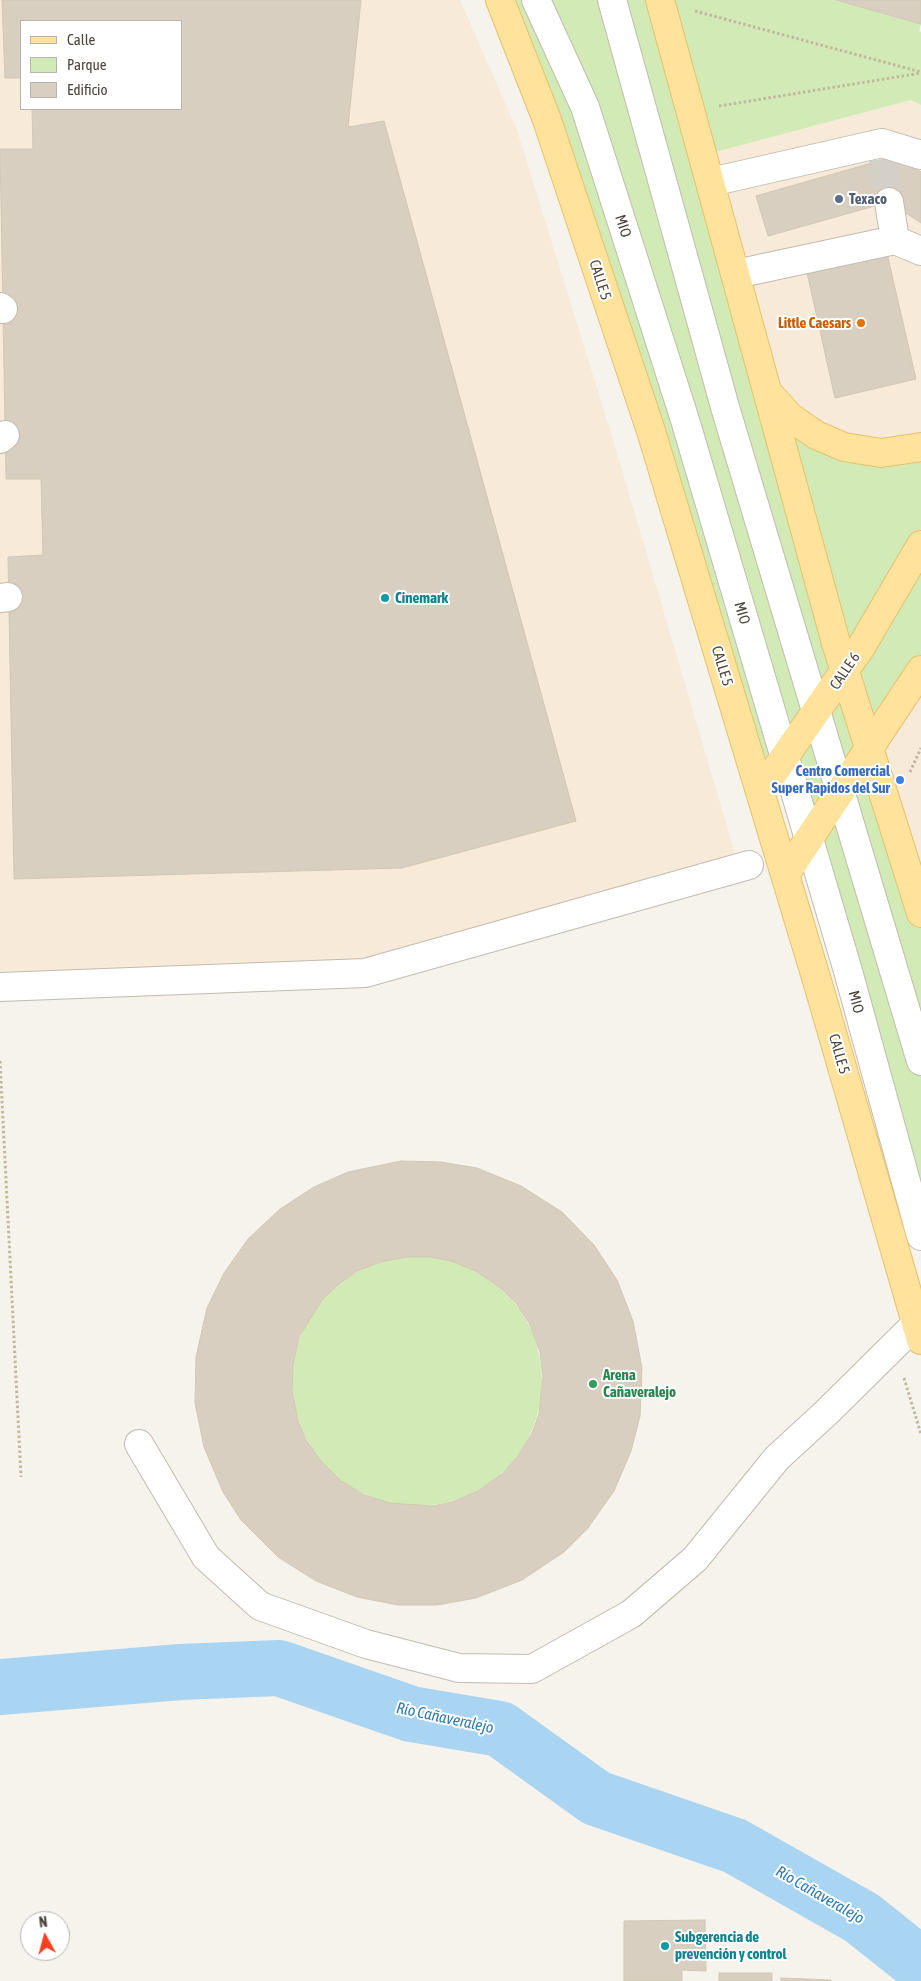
<!DOCTYPE html>
<html>
<head>
<meta charset="utf-8">
<style>
	body { margin:0 }
	#map { position:relative; width:921px; height:1981px; overflow:hidden; background:#f6f3ec; font-family:"Asap Condensed",sans-serif }
	canvas { display:block }
	.legend { position:absolute; left:20px; top:20px; width:162px; height:90px; box-sizing:border-box; background:#fff; border:1px solid #b7b4b0; margin:0; padding:6px 9px; list-style:none; font-size:15px; color:#4b4439 }
	.legend li { display:flex; align-items:center; gap:10px; height:25px }
	.legend b { width:25px; border:1px solid #b7b4b0 }
	.north { position:absolute; left:20px; top:1911px; width:50px; height:50px; box-sizing:border-box; background:#fff; border:1px solid #b7b4b0; border-radius:50%; rotate:353deg; font-size:14px; font-weight:700; line-height:20px; text-align:center; color:#4b4439 }
	.north::after { content:''; display:block; margin:auto; width:18px; height:22px; background:#fc3f1d; clip-path:polygon(50% 0,100% 100%,50% 72%,0 100%) }
</style>
</head>
<body>
<div id="map">
<canvas width="921" height="1981"></canvas>
<ul class="legend">
<li><b style="height:6px;background:#ffe39c"></b>Calle</li>
<li><b style="height:14px;background:#d2eab5"></b>Parque</li>
<li><b style="height:14px;background:#d8cfc1"></b>Edificio</li>
</ul>
<div class="north">N</div>
</div>
<script>
const ctx = document.querySelector('canvas').getContext('2d');
ctx.lineJoin = 'round';
function fill(path, color) { ctx.fillStyle = color; ctx.fill(path, 'evenodd'); }
const shape = rows => new Path2D(rows.map(r => 'M' + r).join(''));
function trace(path, color, width, dash) { ctx.strokeStyle = color; ctx.lineWidth = width; ctx.lineCap = dash ? 'butt' : 'round'; ctx.setLineDash(dash || []); ctx.stroke(path); }
function write(font, color, halo, rows, align = 'center') {
  ctx.font = font + ' "Asap Condensed",sans-serif'; ctx.lineWidth = 4; ctx.setLineDash([]); ctx.textBaseline = 'middle'; ctx.strokeStyle = halo; ctx.fillStyle = color; for (const [text, x, y, turn = 0] of rows) {
    ctx.save(); ctx.translate(x, y); ctx.rotate((+turn || 0) * Math.PI / 180); ctx.textAlign = isNaN(turn) ? turn : align; if (halo) ctx.strokeText(text, 0, 0); ctx.fillText(text, 0, 0); ctx.restore();
  }
}
fill(shape([
	[0,0,460,0,517,130,614,443,739,867,365,973,0,987],
	[21,21,181,21,181,109,21,109],
	[912,100,921,105,921,447,881,453,790,417,703,155],
	[921,670,921,913,869,750]
]), '#f7ead8');
fill(shape([
	[500,0,836,0,921,24,919,31,921,32,921,105,911,100,704,155,769,393,816,435,921,447,921,670,869,750,921,913,921,1236,785,759,760,792],
	'292 1381a125 125 0 1 1 250 0a125 125 0 1 1-250 0Z'
]), '#d2eab5');
trace(shape([
	[0,1687,180,1672,279,1668,411,1714,500,1729,596,1798,735,1846,862,1918,921,1965]
]), '#a9d4f2', 56);
const building = shape([
	[2,0,361,0,348,127,384,121,576,821,402,868,14,879,8,557,43,555,41,479,6,479,0,149,33,149,32,109,181,109,181,21,21,21,21,78,5,78,2,0],
	[836,0,921,0,921,24,836,0],
	[896,156,921,172,921,223,889,202,768,236,756,196,896,156],
	[886,249,916,379,835,398,806,268,886,249],
	[401,1161,441,1162,477,1168,521,1186,562,1212,594,1245,617,1280,633,1321,642,1368,640,1416,631,1451,614,1491,588,1528,564,1552,522,1580,476,1598,437,1605,398,1605,357,1597,316,1581,278,1557,241,1520,223,1492,204,1447,195,1403,196,1357,207,1308,224,1273,248,1239,280,1209,314,1187,348,1172,401,1161],
	[406,1257,430,1257,451,1261,476,1271,502,1289,516,1303,529,1323,540,1352,543,1376,539,1414,532,1433,517,1457,503,1473,478,1491,452,1502,432,1506,390,1503,364,1495,340,1480,320,1460,306,1440,298,1421,292,1391,293,1364,299,1337,322,1300,340,1283,357,1271,380,1262,406,1257],
	[705,1920,706,1971,682,1970,682,1981,624,1981,624,1921,705,1920],
	[719,1973,772,1973,772,1981,719,1981,719,1973],
	[781,1978,831,1980,831,1981,781,1981,781,1978]
]);
fill(building, '#d8cfc1');
trace(building, '#d3c7b4', 1);
trace(shape([
	[883,159,889,202]
]), '#d4d0c8', 28, [28, 14]);
const minor = shape([
	[536,0,585,107,685,420,848,971,921,1236],
	[612,0,725,407,921,1061],
	[711,182,882,143,921,155],
	[889,202,895,240],
	[736,274,895,240,921,251],
	[0,307,3,309],
	[0,439,5,435],
	[0,598,8,597],
	[0,987,365,973,749,865],
	[139,1444,206,1557,260,1606,366,1644,459,1668,532,1669,631,1614,695,1559,777,1458,827,1412,916,1324]
]);
const major = shape([
	[500,0,547,120,651,431,818,984,921,1340],
	[660,0,836,643,921,913],
	[771,396,790,417,816,435,844,447,881,453,921,447],
	[760,792,861,647,921,545],
	[785,875,921,670]
]);
trace(minor, '#c2bbae', 30);
trace(major, '#e6c16a', 30);
trace(shape([
	[695,11,921,72],
	[719,106,921,73],
	[910,772,921,748],
	[0,1061,21,1477],
	[904,1378,921,1434]
]), '#c4b79f', 3, [2.5, 2.5]);
trace(minor, '#fff', 28);
trace(major, '#ffe39c', 28);
for (const [x, y, r, color] of [
	[839,199,5,"#5c6f8a"],
	[861,323,5,"#e8710a"],
	[385,598,5,"#0f9aa8"],
	[900,780,5,"#3f7fe0"],
	[593,1384,5,"#2e9e5b"],
	[665,1946,5,"#0f9aa8"]
]) { const dot = new Path2D(); dot.arc(x, y, r, 0, 2 * Math.PI); ctx.fillStyle = color; ctx.fill(dot); trace(dot, '#fff', 2); }
write('bold 15px', '#4e5e75', '#fff', [
	["Texaco",849,199]
], 'left');
write('15px', '#4b4439', '#fff', [
	["MIO",623,226,72],
	["CALLE 5",600,280,72],
	["MIO",742,613,74],
	["CALLE 5",722,666,73],
	["CALLE 6",845,671,-56],
	["MIO",856,1002,75],
	["CALLE 5",839,1054,74]
]);
write('bold 15px', '#c56008', '#fff', [
	["Little Caesars",851,323]
], 'right');
write('bold 15px', '#0d838f', '#fff', [
	["Cinemark",395,598],
	["Subgerencia de",675,1937],
	["prevención y control",675,1954]
], 'left');
write('bold 15px', '#366cbe', '#fff', [
	["Centro Comercial",890,771],
	["Super Rapidos del Sur",890,788]
], 'right');
write('bold 15px', '#27864d', '#fff', [
	["Arena",603,1375],
	["Cañaveralejo",603,1392]
], 'left');
write('italic 16px', '#2e7ab2', '#fff', [
	["Río Cañaveralejo",445,1718,12],
	["Río Cañaveralejo",820,1895,30]
]);
</script>
</body>
</html>
